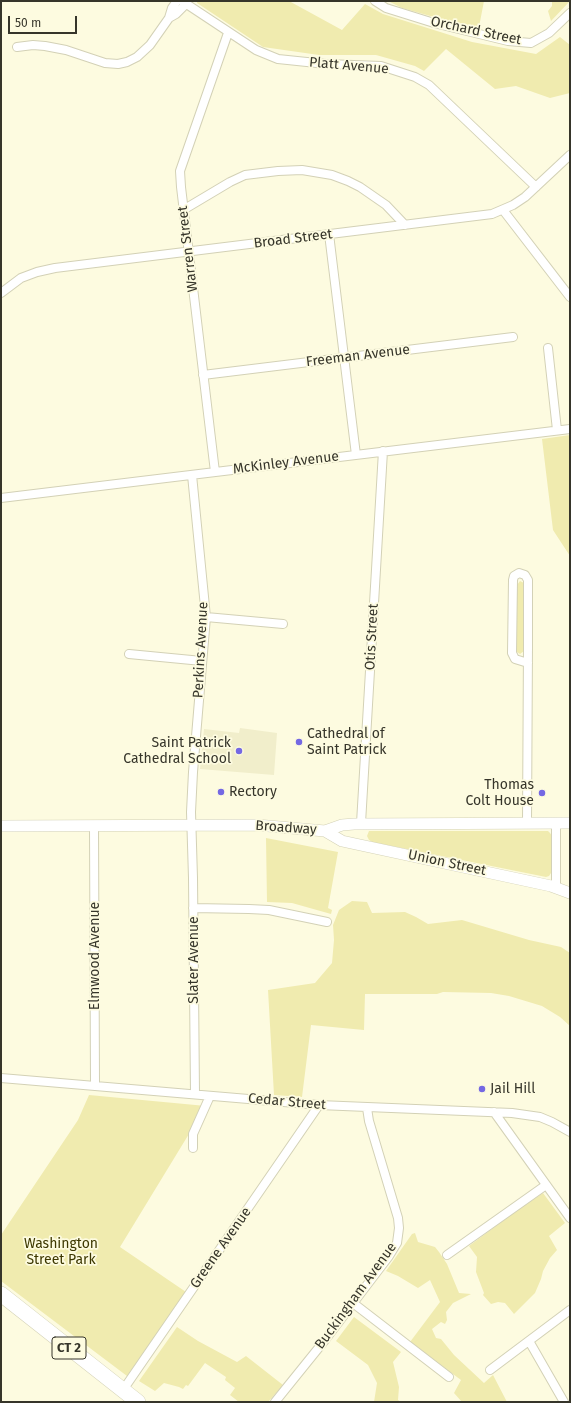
<!DOCTYPE html>
<html>
<head>
<meta charset="utf-8">
<style>
	body { margin:0 }
	#map { position:relative; width:571px; height:1403px; overflow:hidden; background:#fdfbe0; font-family:"Fira Sans",sans-serif }
	canvas { display:block }
	.frame { position:absolute; inset:0; border:2px solid #36352a; pointer-events:none }
	.scale { position:absolute; left:8px; top:16px; width:69px; height:18px; box-sizing:border-box; border:2px solid #36352a; border-top:0; padding-left:5px; font-size:12px; line-height:14px; white-space:nowrap; color:#36352a; -webkit-text-stroke:3px #fdfbe0; paint-order:stroke }
</style>
</head>
<body>
<div id="map">
<canvas width="571" height="1403"></canvas>
<div class="frame"></div>
<div class="scale">50 m</div>
</div>
<script>
const ctx = document.querySelector('canvas').getContext('2d');
ctx.lineJoin = 'round';
function fill(path, color) { ctx.fillStyle = color; ctx.fill(path, 'evenodd'); }
const shape = rows => new Path2D(rows.map(r => 'M' + r).join(''));
function trace(path, color, width, dash) { ctx.strokeStyle = color; ctx.lineWidth = width; ctx.lineCap = dash ? 'butt' : 'round'; ctx.setLineDash(dash || []); ctx.stroke(path); }
function write(font, color, halo, rows, align = 'center') {
  ctx.font = font + ' "Fira Sans",sans-serif'; ctx.lineWidth = 3.5; ctx.setLineDash([]); ctx.textBaseline = 'middle'; ctx.strokeStyle = halo; ctx.fillStyle = color; for (const [text, x, y, turn = 0] of rows) {
    ctx.save(); ctx.translate(x, y); ctx.rotate((+turn || 0) * Math.PI / 180); ctx.textAlign = isNaN(turn) ? turn : align; if (halo) ctx.strokeText(text, 0, 0); ctx.fillText(text, 0, 0); ctx.restore();
  }
}
fill(shape([
	[240,728,277,733,274,775,200,769,204,729,239,733]
]), '#f1eecb');
fill(shape([
	[197,1,289,1,342,30,365,4,383,14,472,42,536,54,560,37,570,45,570,93,550,98,516,86,495,89,446,49,424,71,415,66,376,55,319,55,263,47,197,3],
	[388,1,484,1,479,27,448,21,402,8],
	[552,1,570,1,551,21,548,11,552,6],
	[570,435,570,556,553,530,542,439],
	[520,581,524,583,524,651,520,654,517,652,517,585],
	[369,831,548,831,550,833,552,836,551,873,549,876,546,877,372,842,369,840,367,836],
	[266,838,338,852,328,908,332,910,331,914,292,903,267,902],
	[352,901,367,902,372,913,405,912,416,917,428,924,462,920,529,940,561,947,570,953,570,1026,560,1017,542,1006,509,996,491,993,443,992,437,994,365,994,364,1030,311,1025,302,1097,274,1095,268,990,315,983,332,963,334,940,333,925,339,910],
	[89,1095,206,1106,120,1247,186,1292,127,1376,1,1281,1,1235,78,1120],
	[543,1193,565,1223,549,1236,557,1250,550,1258,543,1271,541,1279,535,1293,514,1314,505,1303,498,1302,491,1304,483,1295,484,1293,476,1272,477,1257,469,1246,512,1214],
	[415,1233,418,1242,435,1247,439,1252,447,1264,459,1293,471,1294,453,1303,446,1312,447,1320,445,1324,441,1322,432,1329,436,1338,441,1339,454,1355,484,1383,493,1375,507,1402,462,1402,454,1393,461,1380,410,1342,440,1302,430,1280,418,1288,398,1276,386,1271,412,1234],
	[354,1317,401,1352,393,1362,399,1387,398,1400,401,1402,374,1402,377,1383,368,1365,336,1341],
	[177,1327,198,1341,237,1362,246,1356,283,1385,268,1402,239,1402,230,1395,235,1388,225,1380,226,1377,205,1363,188,1386,186,1385,183,1389,179,1387,164,1383,155,1391,139,1381]
]), '#f0ebaf');
const street = shape([
	[182,1,256,50,278,59,326,64,381,66,415,77,429,85,536,187],
	[375,1,386,8,434,23,508,41,531,43,549,33,570,13],
	[169,18,176,14,186,4],
	[17,47,33,45,45,46,66,50,105,63,118,64,127,62,137,57,150,45,169,18,172,8,177,1],
	[183,210,230,182,245,175,278,171,302,170,332,175,348,181,360,187,386,205,405,225],
	[503,210,570,297],
	[329,234,356,455],
	[1,293,21,278,37,272,55,268,492,214,513,205,525,197,570,155],
	[548,348,557,430],
	[203,375,513,337],
	[215,472,181,187,180,171,228,33],
	[192,475,206,617,193,772,191,812,193,878,195,1094],
	[1,498,570,429],
	[206,617,283,624],
	[129,654,202,661],
	[361,823,383,451],
	[527,823,528,646,528,580,525,575,519,573,514,576,513,580,512,653,515,659,528,663],
	[94,826,95,1086],
	[556,887,556,823],
	[193,908,249,909,269,910,327,922],
	[1,1078,319,1105,512,1113,540,1117,552,1122,570,1132],
	[494,1112,570,1218],
	[193,1148,193,1134,210,1096],
	[447,1255,546,1185],
	[353,1303,449,1377],
	[529,1341,564,1402],
	[490,1370,570,1310],
	[123,1390,319,1105],
	[275,1402,325,1340,389,1256,397,1243,399,1228,398,1218,369,1121,367,1108]
]);
const secondary = shape([
	[1,826,257,825,325,831,342,825,354,824,570,823],
	[325,831,342,841,351,843,551,886,570,893]
]);
const highway = shape([
	[1,1294,138,1402]
]);
trace(street, '#d3d1b6', 10);
trace(secondary, '#d3d1b6', 12);
trace(highway, '#d3d1b6', 16);
trace(street, '#fff', 8);
trace(secondary, '#fff', 11);
trace(highway, '#fff', 15);
for (const [x, y, r, color] of [
	[299,742,4,"#7468e3"],
	[239,751,4,"#7468e3"],
	[221,792,4,"#7468e3"],
	[542,793,4,"#7468e3"],
	[482,1089,4,"#7468e3"]
]) { const dot = new Path2D(); dot.arc(x, y, r, 0, 2 * Math.PI); ctx.fillStyle = color; ctx.fill(dot); trace(dot, '#fdfbe0', 1.5); }
for (const [x, y, w] of [
	[69,1348,34]
]) { const box = new Path2D(); box.roundRect(x - w / 2, y - 11, w, 22, 3); ctx.fillStyle = '#fdfbe0'; ctx.fill(box); trace(box, '#36352a', 1); }
write('bold 13px', '#36352a', null, [
	["CT 2",69,1348]
]);
write('14px', '#36352a', '#fdfbe0', [
	["Orchard Street",476,31,12],
	["Platt Avenue",349,66,5],
	["Broad Street",293,239,-7],
	["Warren Street",188,249,-97],
	["Freeman Avenue",358,356,-7],
	["McKinley Avenue",286,463,-7],
	["Otis Street",372,637,-87],
	["Perkins Avenue",201,650,-87],
	["Broadway",286,828,4],
	["Union Street",447,863,12],
	["Elmwood Avenue",95,956,-90],
	["Slater Avenue",194,960,-90],
	["Cedar Street",287,1102,5],
	["Greene Avenue",221,1248,-55],
	["Buckingham Avenue",356,1296,-54]
]);
write('14px', '#36352a', '#fdfbe0', [
	["Cathedral of",307,734],
	["Saint Patrick",307,750],
	["Saint Patrick",231,743,"right"],
	["Cathedral School",231,759,"right"],
	["Thomas",534,785,"right"],
	["Colt House",534,801,"right"],
	["Rectory",229,792],
	["Jail Hill",490,1089]
], 'left');
write('14px', '#3d3800', '#fdfbe0', [
	["Washington",61,1244],
	["Street Park",61,1260]
]);
</script>
</body>
</html>
